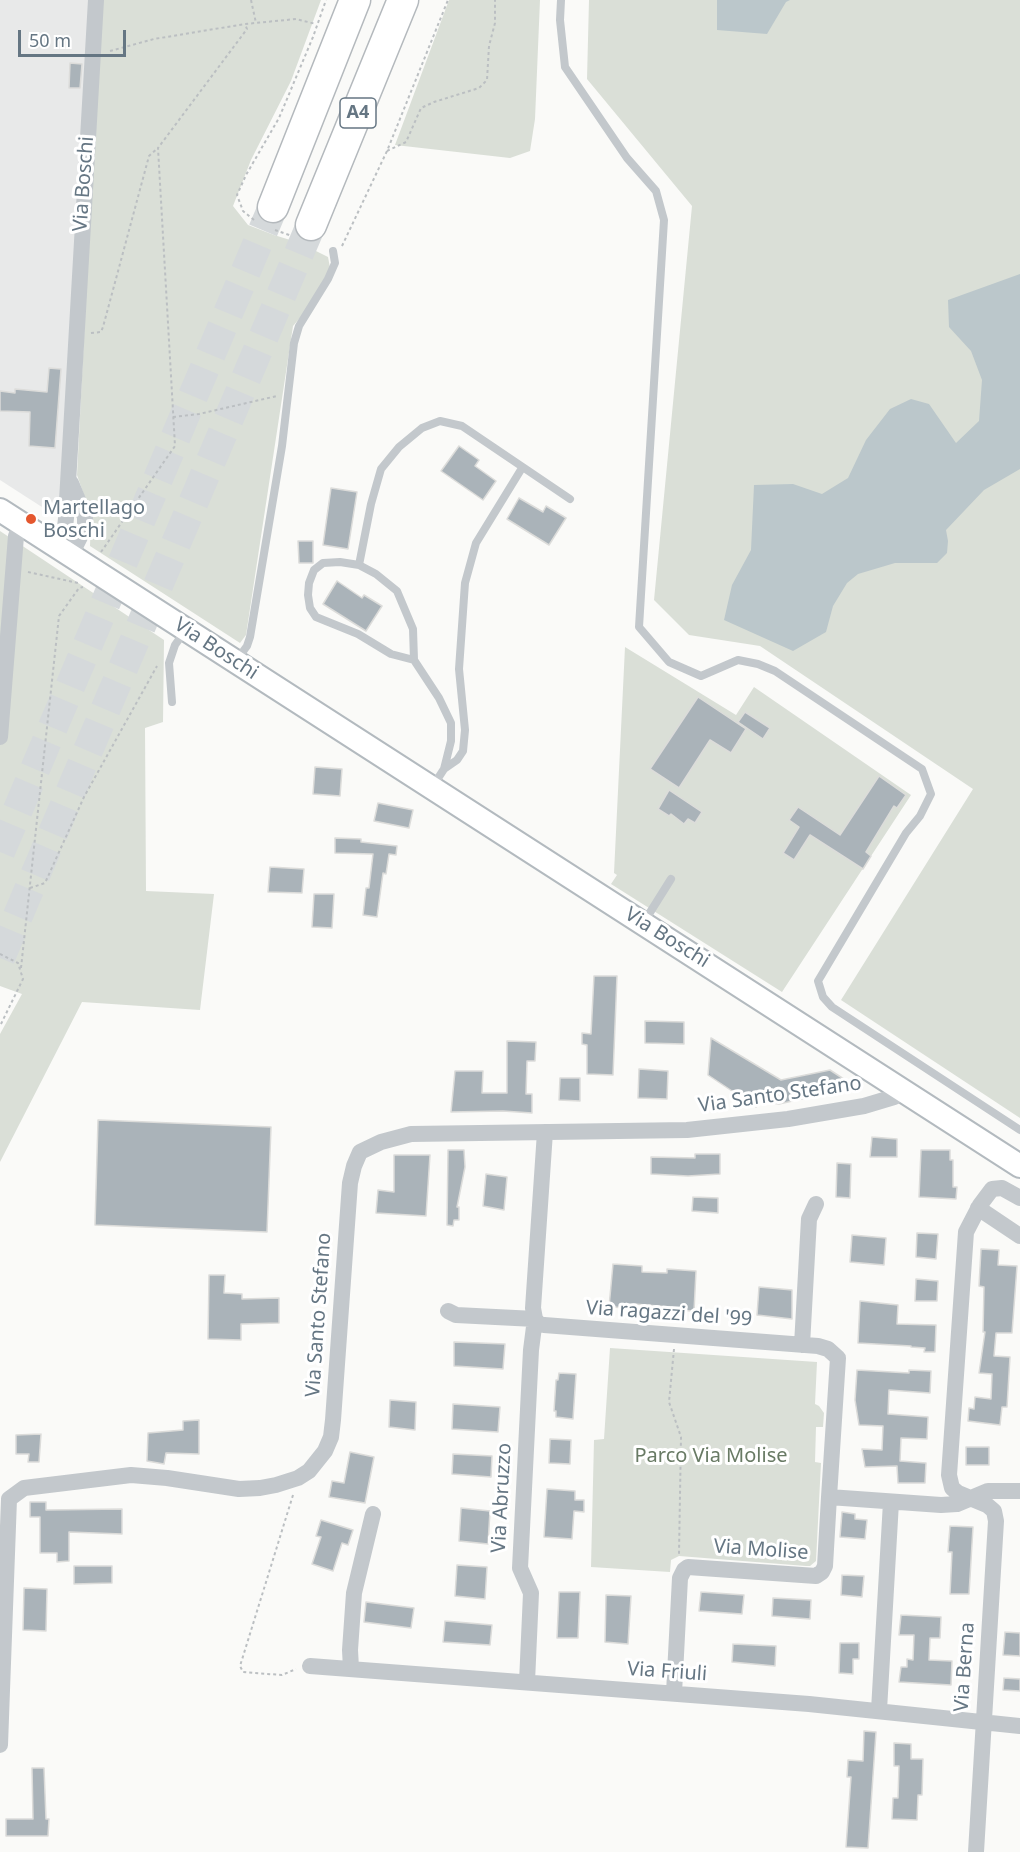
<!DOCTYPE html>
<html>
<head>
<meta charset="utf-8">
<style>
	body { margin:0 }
	#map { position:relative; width:1020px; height:1852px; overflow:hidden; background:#fafaf8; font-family:"Noto Sans",sans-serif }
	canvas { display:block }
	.scale { position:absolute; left:18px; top:30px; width:108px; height:27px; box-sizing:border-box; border:3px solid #657683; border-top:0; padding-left:8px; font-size:18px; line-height:21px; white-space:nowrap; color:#657683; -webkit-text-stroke:4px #fff; paint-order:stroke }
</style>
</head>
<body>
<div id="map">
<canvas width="1020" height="1852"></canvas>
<div class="scale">50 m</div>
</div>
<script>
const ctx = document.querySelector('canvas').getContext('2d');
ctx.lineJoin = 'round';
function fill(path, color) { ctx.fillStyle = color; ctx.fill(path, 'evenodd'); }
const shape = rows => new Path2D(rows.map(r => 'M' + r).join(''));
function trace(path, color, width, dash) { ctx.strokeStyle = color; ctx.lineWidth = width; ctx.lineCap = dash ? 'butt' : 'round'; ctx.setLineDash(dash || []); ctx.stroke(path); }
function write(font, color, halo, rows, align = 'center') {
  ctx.font = font + ' "Noto Sans",sans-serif'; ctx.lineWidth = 6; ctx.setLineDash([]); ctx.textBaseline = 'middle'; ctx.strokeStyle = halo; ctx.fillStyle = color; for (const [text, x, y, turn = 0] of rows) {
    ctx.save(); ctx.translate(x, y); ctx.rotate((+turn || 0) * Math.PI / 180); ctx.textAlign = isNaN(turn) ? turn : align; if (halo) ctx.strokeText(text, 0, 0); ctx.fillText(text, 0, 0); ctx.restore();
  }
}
fill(shape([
	[0,0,89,0,59,518,0,480]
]), '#e8e9e9');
fill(shape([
	[101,0,321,0,291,81,251,160,233,206,248,225,274,235,300,243,328,257,331,273,319,296,293,326,246,635,240,643,90,546,91,515,77,475],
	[449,0,540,0,535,119,530,151,510,158,395,145],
	[589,0,1020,0,1020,1118,841,1000,973,789,760,646,689,635,654,600,692,206,587,79],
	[0,531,164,640,163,722,145,728,146,891,214,894,200,1010,82,1002,0,1162,0,1034,22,994,0,986],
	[625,647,736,715,754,687,911,795,782,992,611,884,617,875,614,873],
	[610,1348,817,1362,815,1404,819,1406,824,1413,823,1427,816,1427,815,1462,821,1463,816,1561,810,1566,806,1566,679,1556,671,1560,670,1572,591,1567,594,1440,604,1439]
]), '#dadfd7');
fill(shape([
	[717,0,790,0,786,2,767,34,717,30],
	[1020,274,1020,469,984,490,946,530,948,541,947,553,937,563,895,563,858,574,847,583,833,606,826,632,793,651,724,620,732,585,751,550,754,485,793,484,822,494,848,478,866,440,890,409,911,399,929,404,956,443,979,421,982,380,971,351,949,327,948,300]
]), '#bbc7cb');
const building = shape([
	[70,63,82,64,80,88,69,88,70,63],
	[49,368,61,369,55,448,29,446,30,412,0,411,0,391,15,393,15,389,47,392,49,368],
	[459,446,479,460,475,466,496,481,483,500,441,471,459,446],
	[331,488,357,492,348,549,323,545,331,488],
	[519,498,543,512,546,506,566,518,549,545,507,519,519,498],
	[298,541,313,541,313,563,299,563,298,541],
	[337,581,362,598,364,595,382,606,366,631,323,604,337,581],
	[698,697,746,729,731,753,710,740,679,788,650,769,698,697],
	[745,712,770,728,763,739,738,722,745,712],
	[315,767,342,769,340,796,313,794,315,767],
	[879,776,906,795,897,808,894,806,866,852,871,856,863,869,810,835,794,860,783,853,799,827,789,820,798,807,840,835,879,776],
	[669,790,702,812,695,823,688,819,684,824,671,814,669,816,658,809,669,790],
	[378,803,413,810,409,828,374,821,378,803],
	[335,838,361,839,361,842,397,846,396,855,389,854,386,874,383,873,377,917,363,915,366,888,369,888,373,854,335,853,335,838],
	[270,867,304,869,302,893,268,892,270,867],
	[314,894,334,894,332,928,312,927,314,894],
	[594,976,617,976,613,1075,587,1074,587,1045,582,1044,582,1033,591,1034,594,976],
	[645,1021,684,1022,684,1044,645,1043,645,1021],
	[711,1038,781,1080,830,1070,856,1087,779,1104,760,1101,756,1107,708,1075,711,1038],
	[507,1041,536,1042,535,1061,527,1061,526,1094,532,1094,532,1113,503,1111,451,1112,455,1071,483,1071,482,1093,507,1093,507,1041],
	[639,1069,668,1071,667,1099,638,1098,639,1069],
	[560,1078,580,1078,580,1101,559,1100,560,1078],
	[98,1120,271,1127,267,1232,95,1225,98,1120],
	[872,1137,897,1139,897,1157,870,1157,872,1137],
	[448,1150,464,1150,465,1167,457,1207,459,1207,459,1220,454,1220,453,1226,447,1225,448,1150],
	[921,1150,950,1150,950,1160,953,1160,953,1187,957,1187,956,1199,919,1197,921,1150],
	[695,1154,720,1154,720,1174,688,1176,651,1174,651,1157,695,1158,695,1154],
	[394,1155,430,1155,426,1216,376,1213,378,1190,394,1192,394,1155],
	[837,1163,851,1164,850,1198,836,1197,837,1163],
	[486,1174,507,1177,504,1210,483,1206,486,1174],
	[693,1197,718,1198,718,1213,692,1211,693,1197],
	[917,1233,938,1234,936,1259,916,1257,917,1233],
	[852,1235,886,1238,884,1265,850,1262,852,1235],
	[981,1249,999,1250,998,1265,1017,1266,1012,1333,996,1333,994,1356,1010,1357,1007,1407,1002,1407,1000,1425,968,1421,969,1408,974,1409,975,1397,991,1399,992,1374,979,1373,985,1332,983,1332,984,1287,979,1286,981,1249],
	[613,1264,642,1266,642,1272,667,1273,667,1269,696,1271,694,1311,671,1310,670,1307,634,1304,633,1308,609,1307,613,1264],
	[209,1275,225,1275,224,1293,242,1294,242,1299,279,1298,279,1323,241,1324,241,1340,208,1339,209,1275],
	[916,1279,938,1281,937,1301,915,1301,916,1279],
	[759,1287,792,1290,792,1319,757,1315,759,1287],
	[860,1301,898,1305,897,1324,936,1325,935,1352,924,1352,925,1348,911,1347,911,1346,858,1343,860,1301],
	[454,1342,505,1344,503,1369,454,1366,454,1342],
	[857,1370,909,1373,909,1370,931,1371,930,1393,889,1390,888,1414,928,1417,927,1439,901,1438,900,1461,926,1463,925,1483,898,1483,897,1466,865,1467,862,1449,882,1450,883,1426,859,1425,855,1400,857,1370],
	[559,1373,576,1374,573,1419,556,1417,556,1411,554,1411,556,1380,558,1380,559,1373],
	[390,1400,416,1402,415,1430,389,1427,390,1400],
	[453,1404,500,1407,498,1432,452,1429,453,1404],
	[199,1420,199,1454,166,1453,164,1464,147,1461,148,1433,183,1430,183,1421,199,1420],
	[41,1434,39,1462,28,1462,29,1454,16,1454,16,1435,41,1434],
	[550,1439,571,1440,570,1464,549,1463,550,1439],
	[966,1447,989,1447,989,1465,966,1465,966,1447],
	[350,1452,374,1457,365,1503,329,1497,332,1481,344,1483,350,1452],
	[453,1454,492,1456,491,1477,452,1474,453,1454],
	[547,1489,575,1491,575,1500,584,1500,584,1512,574,1511,572,1539,544,1537,547,1489],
	[30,1502,46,1502,46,1510,122,1509,122,1534,69,1532,69,1561,57,1562,57,1553,40,1553,40,1517,30,1517,30,1502],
	[461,1508,490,1511,488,1544,459,1541,461,1508],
	[842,1512,855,1514,855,1519,867,1520,865,1539,840,1537,842,1512],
	[321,1520,353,1530,348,1545,342,1543,333,1571,312,1564,321,1537,316,1536,321,1520],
	[950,1526,973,1527,969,1594,950,1594,952,1552,948,1552,950,1526],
	[457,1565,487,1567,485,1599,455,1596,457,1565],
	[74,1566,112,1566,112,1583,74,1584,74,1566],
	[842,1575,864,1576,862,1597,841,1595,842,1575],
	[24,1588,47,1589,46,1631,23,1630,24,1588],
	[559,1592,580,1592,578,1638,557,1638,559,1592],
	[701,1592,744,1595,742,1614,699,1611,701,1592],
	[606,1595,631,1596,628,1644,605,1642,606,1595],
	[773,1598,811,1600,810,1619,772,1616,773,1598],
	[366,1602,414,1608,411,1628,364,1622,366,1602],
	[901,1615,941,1617,940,1638,930,1638,929,1660,952,1661,951,1685,899,1682,901,1667,907,1667,907,1659,913,1660,914,1635,899,1635,901,1615],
	[445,1621,492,1625,490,1645,443,1642,445,1621],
	[1005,1632,1020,1633,1020,1656,1003,1655,1005,1632],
	[840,1643,859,1643,859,1659,853,1659,853,1674,839,1673,840,1643],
	[733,1644,776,1646,775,1666,732,1662,733,1644],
	[1004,1678,1020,1679,1020,1691,1003,1690,1004,1678],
	[864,1731,876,1732,868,1848,846,1847,851,1777,847,1777,848,1760,863,1761,864,1731],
	[894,1743,911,1744,911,1759,923,1759,922,1795,918,1795,917,1820,892,1819,893,1798,898,1798,899,1766,894,1766,894,1743],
	[32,1768,44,1768,46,1819,49,1819,48,1836,6,1836,6,1819,33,1819,32,1768]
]);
fill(building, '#aab3b9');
trace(building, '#dcdcda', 1.5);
trace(shape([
	[0,852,273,207],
	[0,958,311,225]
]), '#d5d9db', 30, [30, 15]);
const secondary = shape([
	[0,510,1020,1166]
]);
const highway = shape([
	[273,207,355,0],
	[311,225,403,0]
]);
trace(secondary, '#b3babf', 26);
trace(highway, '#b4b9bd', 33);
trace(shape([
	[251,0,256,23],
	[110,51,154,39,245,24,296,19,316,24],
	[387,151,406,142,421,108,434,102,479,88,487,80,489,46,495,23,495,0],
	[254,220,243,211,237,195,246,175,279,118,313,37,326,0],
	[275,230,292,236],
	[342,246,387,151,448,0],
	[91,333,101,332,103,327,149,156,158,148],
	[173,417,199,414,277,396],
	[101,552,175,446,158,148,247,29,245,24],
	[28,572,78,583],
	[30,888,45,883,84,797,157,666],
	[0,954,18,963,23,979,0,1026],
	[21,968,59,616,79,588,83,587],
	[674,1349,669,1402,681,1437,679,1554],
	[293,1495,240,1666,243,1672,254,1673,282,1675,296,1669]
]), '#bbbfc2', 2, [3, 3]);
trace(shape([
	[561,0,560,20,565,67,627,158,656,191,664,220,639,627,669,662,701,676,738,660,758,664,775,671,922,769,931,794,920,816,906,833,818,981,823,997,832,1007,1020,1130],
	[359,565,340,562,323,563,314,570,309,583,308,595,310,608,316,617,358,634,391,654,414,660],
	[236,661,247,646,250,637,282,446,294,343,299,326,328,279,335,263,333,251],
	[172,702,169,663,175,645,185,631],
	[444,769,451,741,451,723,439,698,414,660,413,629,397,591,376,574,359,565,371,504,381,469,399,447,422,428,440,421,462,426,570,499],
	[433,786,444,769,457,760,463,751,465,730,459,669,465,583,476,543,522,468],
	[644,922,671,879]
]), '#c3c8cc', 8);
trace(shape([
	[71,483,85,517,85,527,71,555],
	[55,544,65,528,66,518,96,0],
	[0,737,16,536,23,524],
	[978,1208,1020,1236],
	[448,1311,456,1315,535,1319,539,1324,544,1325,818,1346,828,1349,838,1358,829,1497],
	[802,1345,809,1219,816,1204],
	[310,1666,809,1704,1020,1726],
	[351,1668,350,1650,354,1593,373,1514],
	[527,1682,531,1593,520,1568,531,1350,535,1319,533,1308,545,1132],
	[674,1693,680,1578,684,1570,688,1567,816,1576,822,1572,825,1566,829,1497,941,1505,957,1504,988,1491,1020,1491],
	[879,1710,891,1502],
	[0,1745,9,1499,24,1488,131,1475,167,1478,239,1489,260,1488,276,1485,298,1478,309,1471,325,1451,331,1437,333,1420,350,1183,354,1166,360,1152,381,1142,411,1134,687,1130,788,1119,864,1106,894,1097,901,1090],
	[976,1852,996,1521,994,1511,987,1505,958,1493,952,1488,949,1475,966,1232,980,1205,992,1189,1002,1188,1020,1198]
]), '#c3c8cc', 16);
trace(secondary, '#fff', 22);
trace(highway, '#fff', 30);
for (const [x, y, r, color] of [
	[31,519,6,"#e4572e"]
]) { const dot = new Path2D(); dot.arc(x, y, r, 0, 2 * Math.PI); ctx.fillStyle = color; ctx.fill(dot); trace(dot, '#fff', 2); }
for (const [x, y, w] of [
	[358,113,36]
]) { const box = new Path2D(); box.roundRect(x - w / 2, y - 15, w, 30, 4.5); ctx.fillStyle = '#fff'; ctx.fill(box); trace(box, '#657683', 1.5); }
write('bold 18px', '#657683', null, [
	["A4",358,113]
]);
write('20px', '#657683', '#fff', [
	["Via Boschi",84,184,-86],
	["Via Boschi",216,649,33],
	["Via Boschi",667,938,32],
	["Via Santo Stefano",780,1095,-8],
	["Via ragazzi del '99",669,1314,4],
	["Via Santo Stefano",319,1315,-86],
	["Via Abruzzo",502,1498,-87],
	["Via Molise",761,1550,4],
	["Via Berna",965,1667,-86],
	["Via Friuli",667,1672,4]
]);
write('20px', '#657683', '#fff', [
	["Martellago",43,508],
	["Boschi",43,531]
], 'left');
write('20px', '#687a64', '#fff', [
	["Parco Via Molise",711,1456]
]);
</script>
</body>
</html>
